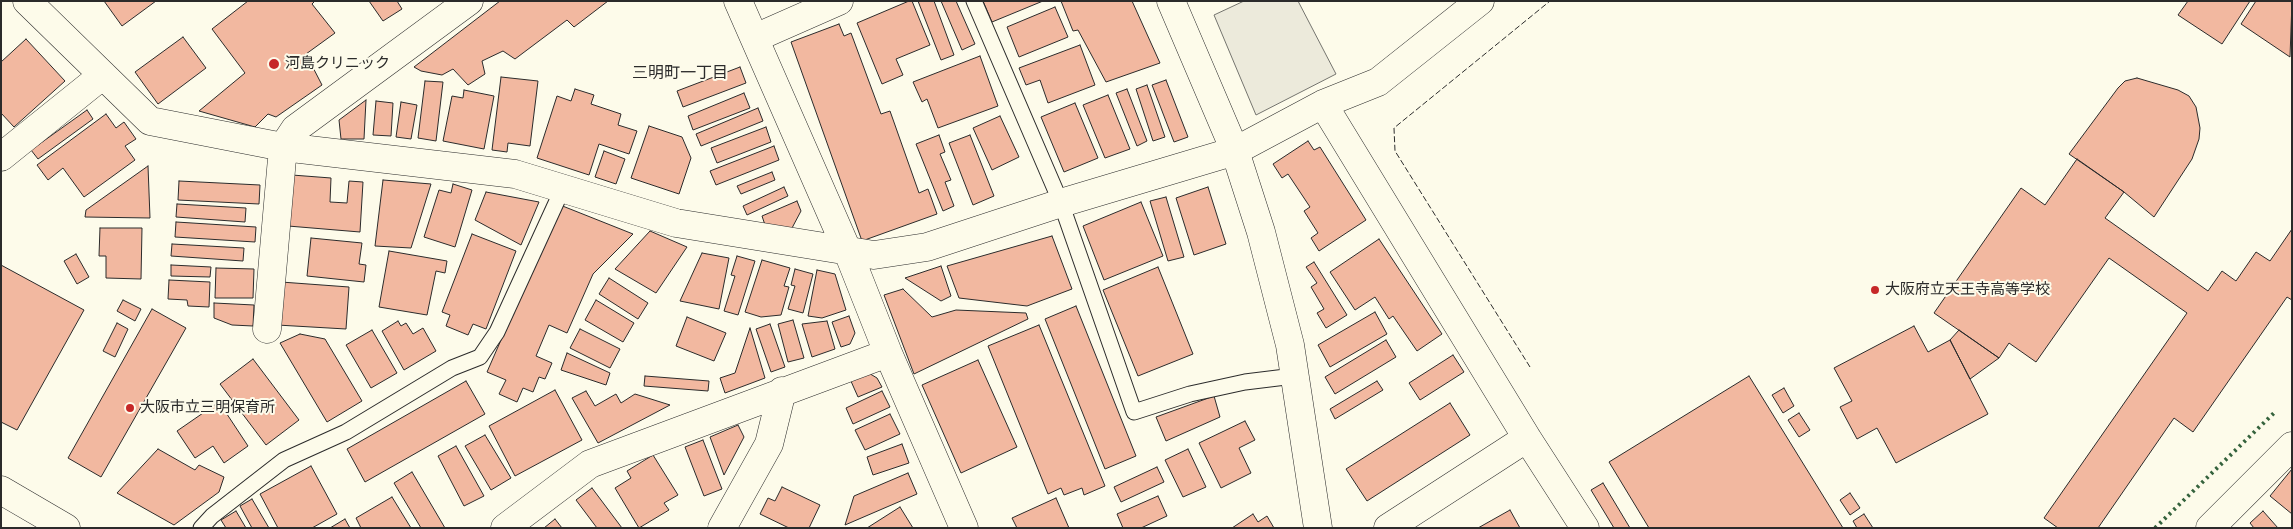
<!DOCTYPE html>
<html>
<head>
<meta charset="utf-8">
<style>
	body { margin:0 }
	#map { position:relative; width:2293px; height:529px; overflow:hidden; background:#fdfbea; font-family:"Varela Round",sans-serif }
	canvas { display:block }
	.frame { position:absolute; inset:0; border:2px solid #2b2b2b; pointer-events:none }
</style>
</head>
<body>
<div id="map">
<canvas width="2293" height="529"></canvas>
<div class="frame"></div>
</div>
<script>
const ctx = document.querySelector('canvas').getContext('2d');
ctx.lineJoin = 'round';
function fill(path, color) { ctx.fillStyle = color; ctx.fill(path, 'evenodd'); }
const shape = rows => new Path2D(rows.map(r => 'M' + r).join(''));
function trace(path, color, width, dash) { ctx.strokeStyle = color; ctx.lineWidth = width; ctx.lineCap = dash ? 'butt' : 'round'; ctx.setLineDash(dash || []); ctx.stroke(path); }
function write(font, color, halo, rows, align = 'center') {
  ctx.font = font + ' "Varela Round","Noto Sans JP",sans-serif'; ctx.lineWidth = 4; ctx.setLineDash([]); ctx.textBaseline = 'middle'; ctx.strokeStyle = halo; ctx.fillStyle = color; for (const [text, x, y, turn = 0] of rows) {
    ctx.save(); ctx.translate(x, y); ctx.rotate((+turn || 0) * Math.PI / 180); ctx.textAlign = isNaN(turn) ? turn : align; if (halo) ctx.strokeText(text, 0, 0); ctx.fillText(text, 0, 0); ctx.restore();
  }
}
const parking = shape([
	[1244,1,1298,1,1336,74,1256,115,1214,15,1244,1]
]);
fill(parking, '#eceadb');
trace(parking, '#74746e', 1);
const building = shape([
	[104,1,156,1,122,26,104,1],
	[248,1,315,1,312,4,335,33,306,54,322,85,276,117,268,114,255,127,199,111,245,73,212,29,248,1],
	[369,1,397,1,402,9,383,21,369,1],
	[500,1,608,1,574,27,567,20,515,59,503,51,482,61,485,74,468,85,453,69,442,75,421,71,414,67,500,1],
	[909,1,912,1,930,45,896,59,903,75,882,84,857,23,909,1],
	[918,1,934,1,954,55,941,60,918,1],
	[941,1,956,1,975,44,962,50,941,1],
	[983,1,1043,1,992,22,983,1],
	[1061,1,1132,1,1160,63,1106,82,1078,30,1073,31,1061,1],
	[2188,1,2250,1,2222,44,2178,15,2188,1],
	[2256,1,2292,1,2290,57,2241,24,2256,1],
	[1055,7,1068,37,1019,57,1007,27,1055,7],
	[839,24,844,36,851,33,881,114,890,111,919,193,928,189,937,214,862,241,791,42,839,24],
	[183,37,206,68,158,104,135,72,183,37],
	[26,39,65,81,14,127,1,113,1,62,26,39],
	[1080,45,1095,85,1048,103,1040,80,1026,85,1019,68,1080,45],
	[980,56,998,106,938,128,927,99,922,102,913,82,980,56],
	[740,67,746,83,683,107,677,91,740,67],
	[501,77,538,81,530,146,508,143,507,152,492,150,501,77],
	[2137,78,2178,90,2189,96,2196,107,2200,128,2199,139,2192,159,2154,217,2124,192,2069,154,2118,88,2125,81,2137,78],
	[1166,80,1188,137,1174,142,1152,85,1166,80],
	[425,81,443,82,436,141,418,138,425,81],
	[1147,85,1165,137,1153,141,1136,89,1147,85],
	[575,89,594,95,591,104,621,114,618,125,637,131,629,154,599,144,589,175,537,158,557,96,571,101,575,89],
	[1127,89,1147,141,1137,146,1116,93,1127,89],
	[464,90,494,96,484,149,443,141,452,96,463,98,464,90],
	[744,93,750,108,693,130,688,116,744,93],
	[1108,95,1130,149,1105,158,1083,105,1108,95],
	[366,100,364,139,341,139,339,120,366,100],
	[376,101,393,103,391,136,373,135,376,101],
	[401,102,417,105,411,139,396,137,401,102],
	[1075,103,1098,158,1064,172,1041,117,1075,103],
	[758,108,763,121,701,146,696,134,758,108],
	[87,110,93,119,38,159,31,150,87,110],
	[106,114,116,128,124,122,136,139,125,146,135,160,84,197,63,168,48,180,37,165,106,114],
	[1000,116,1019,157,992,170,973,128,1000,116],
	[649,126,682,137,691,158,679,194,631,178,649,126],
	[766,127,771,142,717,163,711,148,766,127],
	[939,135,945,152,940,154,951,180,945,182,954,206,943,211,916,144,939,135],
	[970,135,994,196,973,205,949,143,970,135],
	[1308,141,1314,150,1320,147,1366,220,1319,251,1311,238,1318,233,1304,211,1310,207,1288,174,1282,178,1273,164,1308,141],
	[774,146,779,160,716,185,710,171,774,146],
	[604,151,625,159,616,184,595,177,604,151],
	[2077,159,2124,192,2105,218,2208,291,2222,271,2236,281,2256,252,2270,261,2292,229,2292,300,2287,297,2193,432,2174,418,2098,528,2058,528,2044,518,2187,313,2109,258,2036,362,2009,343,1999,358,1934,313,2021,188,2045,205,2077,159],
	[148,166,150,218,85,217,86,210,148,166],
	[772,172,775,180,741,194,737,186,772,172],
	[292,175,331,178,330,202,347,203,349,181,363,182,360,232,288,226,292,175],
	[383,180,431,184,411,248,375,246,383,180],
	[179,181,260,185,259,204,178,200,179,181],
	[453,184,472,190,455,247,424,237,439,190,451,193,453,184],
	[784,187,788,196,747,215,743,206,784,187],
	[1208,187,1226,244,1194,255,1176,198,1208,187],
	[486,192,539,202,521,245,475,220,486,192],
	[1166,197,1184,257,1168,261,1150,201,1166,197],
	[797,201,801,211,792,228,765,225,762,216,797,201],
	[1141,202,1163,256,1104,280,1083,226,1141,202],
	[177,204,246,208,245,222,176,217,177,204],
	[560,205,633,234,593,274,567,333,549,325,536,356,552,363,545,379,539,377,533,392,523,388,517,402,499,394,506,380,487,372,560,205],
	[176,222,256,227,255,242,175,237,176,222],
	[100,228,142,228,141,279,106,278,106,256,99,256,100,228],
	[650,231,687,247,656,293,615,269,650,231],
	[472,234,516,251,486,329,473,324,468,335,446,326,450,315,442,312,472,234],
	[1052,236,1072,289,1027,306,959,298,947,266,1052,236],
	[311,238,362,243,359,264,366,265,364,282,307,276,311,238],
	[1379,239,1442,334,1417,351,1393,316,1389,319,1375,297,1355,310,1330,272,1379,239],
	[172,244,244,248,243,261,171,256,172,244],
	[389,251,447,261,445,273,436,271,427,315,379,307,389,251],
	[702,253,729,258,719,309,680,301,702,253],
	[76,254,89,277,77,284,64,261,76,254],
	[737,256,755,261,738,315,724,311,735,276,731,275,737,256],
	[762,260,790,268,784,286,789,287,781,315,761,317,745,312,762,260],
	[1314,262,1347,315,1326,328,1317,313,1324,309,1311,287,1317,283,1306,267,1314,262],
	[1,265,84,310,17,430,1,422,1,265],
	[171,265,211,267,210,277,171,276,171,265],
	[941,266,951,296,941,301,905,278,941,266],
	[1158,267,1193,354,1138,376,1103,290,1158,267],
	[216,268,254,269,253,298,215,298,216,268],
	[795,269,813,274,803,313,788,309,795,286,791,285,795,269],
	[817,270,835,274,846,310,822,318,808,316,817,270],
	[609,278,648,303,638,319,599,294,609,278],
	[169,280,210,282,209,307,188,306,187,300,168,299,169,280],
	[281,282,349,287,346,329,277,325,281,282],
	[903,289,932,317,956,310,1026,313,1028,319,914,374,884,295,903,289],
	[123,300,141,309,135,321,117,311,123,300],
	[596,300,634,323,623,342,585,320,596,300],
	[214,303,254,305,253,326,232,325,214,318,214,303],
	[1076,306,1136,456,1105,469,1045,319,1076,306],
	[152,309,186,328,101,477,68,458,152,309],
	[1375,312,1387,334,1330,367,1318,345,1375,312],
	[849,316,855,333,850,344,841,347,832,322,849,316],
	[687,317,726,333,714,361,676,346,687,317],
	[793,320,804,358,788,362,778,324,793,320],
	[398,321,401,326,406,323,413,334,423,328,436,351,404,370,382,331,398,321],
	[827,321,835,349,812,357,802,324,827,321],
	[117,323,128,329,115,357,103,351,117,323],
	[770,324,785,367,771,372,756,329,770,324],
	[1039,325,1105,486,1084,495,1082,488,1064,495,1061,488,1048,494,988,346,1039,325],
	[1914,326,1928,352,1950,340,1988,414,1896,463,1877,428,1857,439,1840,407,1852,401,1834,368,1914,326],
	[750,328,765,378,725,393,720,378,735,373,750,328],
	[580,329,620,349,610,368,570,348,580,329],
	[372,330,397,373,371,388,346,345,372,330],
	[1959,330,1999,358,1970,379,1950,340,1959,330],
	[300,334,325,339,362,401,327,422,280,343,300,334],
	[1386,340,1396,357,1335,394,1325,377,1386,340],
	[567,353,610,373,606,385,561,370,567,353],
	[1453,355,1464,372,1420,400,1409,383,1453,355],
	[253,359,299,420,266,445,220,384,253,359],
	[978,360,1017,447,961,473,922,385,978,360],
	[867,372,877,378,882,387,858,397,850,379,867,372],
	[645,376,709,381,708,391,644,386,645,376],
	[1749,376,1843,528,1649,528,1609,462,1749,376],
	[466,381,485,414,365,482,347,449,466,381],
	[1377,381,1383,390,1335,419,1330,409,1377,381],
	[1784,388,1794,406,1783,413,1772,395,1784,388],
	[555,390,582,440,515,476,489,426,555,390],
	[586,391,595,406,616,394,621,403,635,394,670,405,598,443,572,398,586,391],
	[882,391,890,407,853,424,846,408,882,391],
	[1214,396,1220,417,1166,441,1156,417,1214,396],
	[219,402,248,446,224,463,213,446,195,458,177,431,219,402],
	[1450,403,1470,435,1367,501,1346,469,1450,403],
	[1799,413,1810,430,1799,437,1788,420,1799,413],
	[890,414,900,434,865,450,855,430,890,414],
	[1245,421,1255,440,1239,448,1251,473,1221,488,1199,443,1245,421],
	[738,425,744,437,724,475,710,437,738,425],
	[485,435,511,478,491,490,465,446,485,435],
	[703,440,722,489,704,496,685,447,703,440],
	[902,444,909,463,873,475,867,457,902,444],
	[456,446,484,496,464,506,438,456,456,446],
	[158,449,195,470,199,465,224,477,219,492,174,525,117,493,158,449],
	[1188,449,1206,487,1183,497,1165,460,1188,449],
	[653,455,678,495,664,503,669,510,639,528,615,488,631,478,627,471,653,455],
	[311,466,337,514,312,528,278,528,260,494,311,466],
	[1157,467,1164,482,1121,502,1114,487,1157,467],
	[2292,469,2292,514,2270,496,2292,469],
	[412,472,445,528,421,528,394,483,412,472],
	[908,473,917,494,845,525,854,496,908,473],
	[1603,483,1630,528,1614,528,1591,490,1603,483],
	[782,487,820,505,809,528,789,528,760,514,768,498,775,501,782,487],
	[592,488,622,528,597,528,576,500,592,488],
	[1850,493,1860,508,1850,515,1840,500,1850,493],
	[1158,496,1167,516,1141,528,1123,528,1117,514,1158,496],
	[392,497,411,528,361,528,356,518,392,497],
	[1056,498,1069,528,1017,528,1012,518,1056,498],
	[252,499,269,528,252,528,240,506,252,499],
	[900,507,913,528,867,528,900,507],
	[1510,510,1520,528,1478,528,1510,510],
	[236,511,246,528,226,528,221,520,236,511],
	[2263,511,2278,528,2254,528,2250,523,2263,511],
	[1253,514,1258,522,1267,516,1274,528,1232,528,1253,514],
	[1864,514,1873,528,1857,528,1853,521,1864,514],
	[345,519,350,528,330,528,345,519],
	[555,519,562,528,544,528,555,519]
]);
fill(building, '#f2b8a0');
trace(building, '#2b2b2b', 1);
const service = shape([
	[974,1,1061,203,1134,412,1190,394,1245,382,1294,376],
	[201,528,212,516,284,460,346,432,452,368,480,357,497,332,562,190]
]);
const minor = shape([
	[27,1,150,121,283,147,515,174,676,223,874,255,927,247,1061,203,1235,151,1323,104,1378,82,1480,1],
	[738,1,848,252,888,353,964,528],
	[755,38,839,1],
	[1323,104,1527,438,1585,528],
	[1,157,103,75],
	[267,329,283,147,295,129,469,1],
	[505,528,590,464,888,353],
	[722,528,769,444,782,391],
	[1388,528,1527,438],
	[2210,528,2292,446]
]);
const tertiary = shape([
	[1171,1,1235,151,1261,232,1290,345,1318,528]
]);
const primary = shape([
	[1,490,66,528]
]);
trace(service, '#2b2b2b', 17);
trace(minor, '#2b2b2b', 29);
trace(tertiary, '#2b2b2b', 29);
trace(primary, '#2b2b2b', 29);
trace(service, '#fdfbea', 15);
trace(minor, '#fdfbea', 28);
trace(tertiary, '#fdfbea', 28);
trace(primary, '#fdfbea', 28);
trace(shape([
	[2155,528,2275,412]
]), '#34623c', 4, [2.5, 4]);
trace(shape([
	[1530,367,1395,151,1394,128,1550,1]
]), '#2b2b2b', 1, [6, 2.5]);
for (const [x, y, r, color] of [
	[274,64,6,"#c62828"],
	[1875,290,5,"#c62828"],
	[130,408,5,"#c62828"]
]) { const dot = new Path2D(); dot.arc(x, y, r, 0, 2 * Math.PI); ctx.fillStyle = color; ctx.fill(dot); trace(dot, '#fdfbea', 2); }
write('15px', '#2b2b2b', '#fdfbea', [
	["河島クリニック",285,64],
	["大阪府立天王寺高等学校",1885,290],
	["大阪市立三明保育所",140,408]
], 'left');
write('16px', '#2b2b2b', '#fdfbea', [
	["三明町一丁目",680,74]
]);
</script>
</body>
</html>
